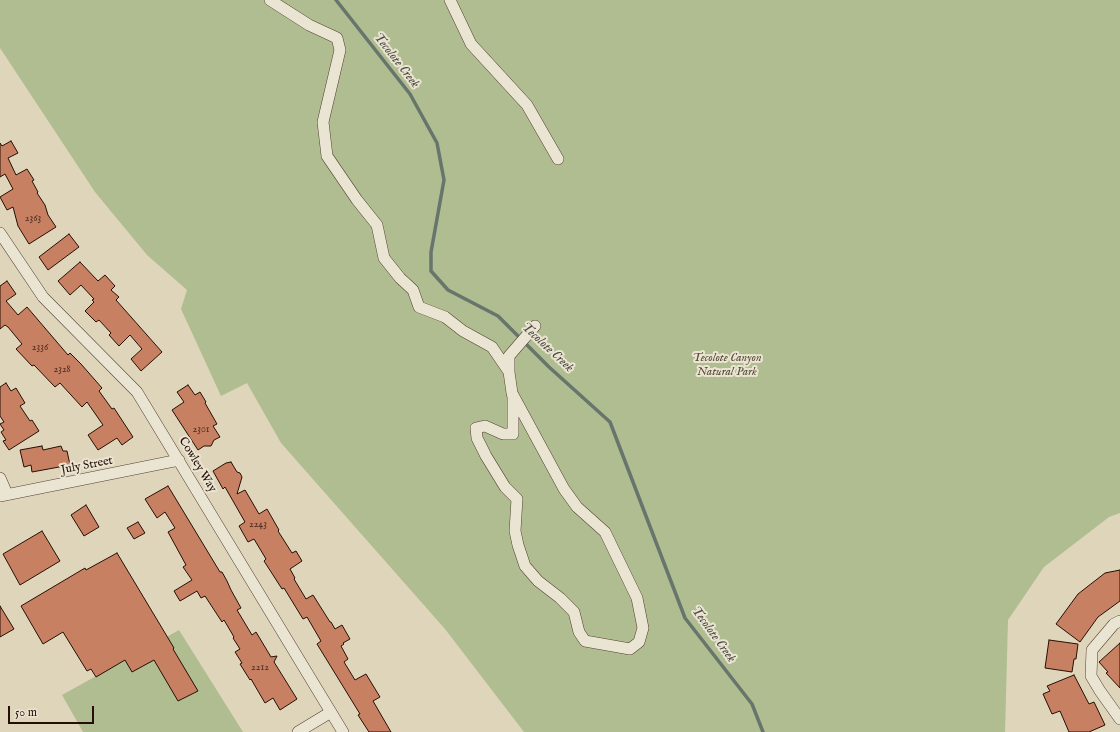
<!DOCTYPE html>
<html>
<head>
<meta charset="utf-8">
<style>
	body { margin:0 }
	#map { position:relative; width:1120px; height:732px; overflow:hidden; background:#dfd5ba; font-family:"IM FELL English",serif }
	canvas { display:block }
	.scale { position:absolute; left:8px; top:706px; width:86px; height:18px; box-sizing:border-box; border:2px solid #260e05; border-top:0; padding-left:5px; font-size:12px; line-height:14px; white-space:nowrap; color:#260e05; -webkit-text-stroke:3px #eae4d2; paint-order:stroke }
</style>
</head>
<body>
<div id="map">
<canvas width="1120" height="732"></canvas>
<div class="scale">50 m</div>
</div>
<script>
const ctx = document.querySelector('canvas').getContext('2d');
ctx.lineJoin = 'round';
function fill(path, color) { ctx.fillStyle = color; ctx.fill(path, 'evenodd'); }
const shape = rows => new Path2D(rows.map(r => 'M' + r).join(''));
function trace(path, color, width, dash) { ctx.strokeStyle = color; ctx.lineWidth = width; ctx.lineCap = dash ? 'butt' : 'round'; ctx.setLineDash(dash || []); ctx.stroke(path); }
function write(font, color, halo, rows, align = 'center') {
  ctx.font = font + ' "IM FELL English",serif'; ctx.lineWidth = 4; ctx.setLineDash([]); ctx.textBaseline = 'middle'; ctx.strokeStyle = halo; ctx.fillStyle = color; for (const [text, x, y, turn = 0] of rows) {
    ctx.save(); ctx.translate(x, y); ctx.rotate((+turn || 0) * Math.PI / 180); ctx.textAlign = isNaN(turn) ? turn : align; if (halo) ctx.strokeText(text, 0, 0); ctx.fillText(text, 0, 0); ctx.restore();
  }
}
fill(shape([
	[0,0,1120,0,1120,513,1109,517,1044,567,1008,620,1005,732,524,732,445,629,281,443,247,383,221,396,181,309,187,290,147,255,95,192,0,48],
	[179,630,243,732,83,732,62,695]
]), '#b0bd91');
trace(shape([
	[336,0,410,94,437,143,444,180,431,252,431,271,448,290,498,316,549,367,610,422,685,618,752,704,763,732]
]), '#67756c', 3.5);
const building = shape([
	[11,141,18,153,8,158,16,175,27,169,34,180,32,181,38,192,37,193,45,205,48,215,56,227,29,244,18,226,13,207,7,210,0,197,13,189,5,174,0,177,0,143,2,146,11,141],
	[69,234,79,247,48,270,39,257,69,234],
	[80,262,98,281,105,275,115,286,111,290,119,297,116,300,162,352,141,371,131,359,142,349,130,335,119,346,109,335,111,333,99,320,96,322,85,311,94,302,92,300,94,299,81,285,70,295,58,281,80,262],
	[7,281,16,294,6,301,18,315,27,307,68,355,70,353,81,364,102,388,99,391,112,409,114,408,133,437,122,445,117,438,98,450,88,435,103,425,87,402,82,407,60,383,55,387,34,365,32,366,16,349,22,344,8,327,5,325,0,329,0,286,7,281],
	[6,383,11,391,16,388,25,403,20,406,30,421,32,420,39,431,9,450,3,441,6,440,1,432,4,430,0,424,4,422,0,416,0,387,6,383],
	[188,385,195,395,200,392,206,402,205,403,217,424,213,426,220,437,214,440,211,446,204,446,198,450,172,410,184,402,177,392,188,385],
	[42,446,43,450,61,446,63,451,67,451,70,465,32,472,31,465,24,467,20,450,42,446],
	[231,462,237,472,240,473,242,477,237,494,245,490,259,514,267,509,279,530,278,531,292,553,296,551,302,561,290,569,295,578,294,579,306,599,313,595,330,622,331,622,335,629,342,625,350,639,343,643,344,644,341,646,348,659,344,662,355,680,366,674,380,697,373,701,391,732,369,732,358,715,360,714,317,644,321,641,307,617,303,619,284,588,282,589,264,561,266,559,254,539,248,542,239,526,245,522,225,487,223,489,213,471,226,463,231,462],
	[168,486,220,572,222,572,227,581,231,590,241,608,237,610,252,635,256,632,271,657,277,656,274,662,297,699,280,710,273,698,265,703,251,679,250,680,240,664,242,663,235,652,240,649,233,638,234,637,224,620,222,622,205,596,201,598,197,591,180,601,174,591,192,580,183,567,186,565,168,532,175,528,165,512,157,518,145,499,168,486],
	[86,505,99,527,84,536,71,515,86,505],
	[138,522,145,533,134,539,127,528,138,522],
	[42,531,60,561,20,585,3,554,42,531],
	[117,553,174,648,173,649,198,691,178,701,154,660,132,672,125,660,96,677,91,669,87,671,63,632,43,644,21,606,85,568,86,570,117,553],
	[1120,570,1120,601,1098,617,1080,642,1056,624,1078,594,1105,573,1120,570],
	[0,606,14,629,0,637,0,606],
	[1049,640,1078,644,1076,659,1074,659,1072,672,1045,668,1049,640],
	[1120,643,1120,688,1106,673,1108,672,1099,662,1120,643],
	[1074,675,1089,704,1094,702,1105,725,1089,732,1069,732,1060,711,1052,714,1043,694,1050,691,1047,686,1074,675]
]);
fill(building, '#c78062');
trace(building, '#260e05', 1);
const minor = shape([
	[270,0,309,25,337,38,340,50,323,122,327,156,357,200,377,225,384,258,400,278,413,290,419,307,445,317,463,331,492,347,509,372,512,393,513,397,513,434,503,434,485,426,476,428,477,438,486,456,505,487,517,499,515,531,518,545,525,566,538,581,560,598,574,612,579,632,585,641,630,649,639,642,643,628,637,598,605,532,577,507,564,489,512,393],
	[450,0,471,44,527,105,558,159],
	[0,233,43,297,137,392,343,732],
	[509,371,509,356,535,326],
	[0,478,7,494],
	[0,496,179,460],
	[1120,621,1114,624,1092,650,1091,676,1100,691,1120,719],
	[298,732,331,712]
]);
trace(minor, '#544032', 12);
trace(minor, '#eae4d2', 11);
write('10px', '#4e2a1c', null, [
	["2363",33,219],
	["2336",40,348],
	["2328",62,370],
	["2301",201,430],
	["2243",258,525],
	["2212",260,668]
]);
write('italic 12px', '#564b36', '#eae4d2', [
	["Tecolote Canyon",727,359],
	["Natural Park",727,373]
]);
write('12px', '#260e05', '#eae4d2', [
	["Cowley Way",197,465,59],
	["July Street",87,466,-11]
]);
write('italic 13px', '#4c4a41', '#eae4d2', [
	["Tecolote Creek",396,61,52],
	["Tecolote Creek",547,348,43],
	["Tecolote Creek",713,635,54]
]);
</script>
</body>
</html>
